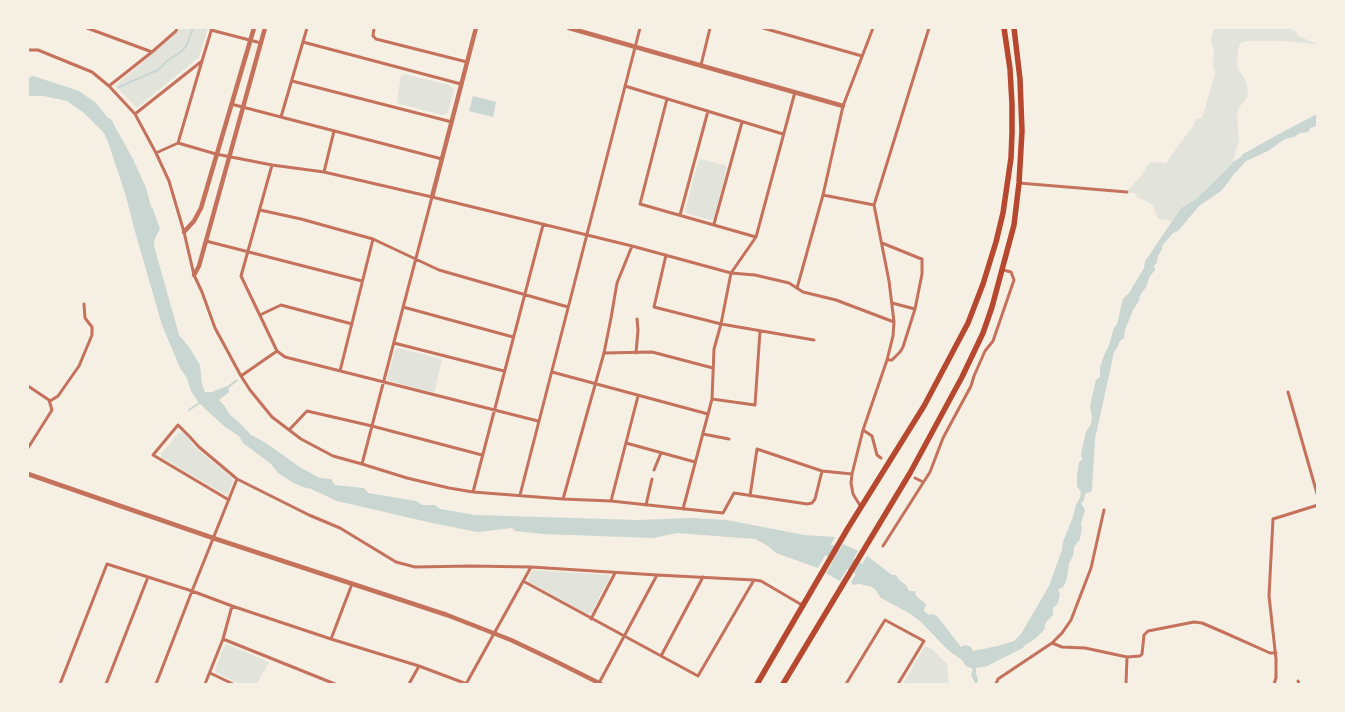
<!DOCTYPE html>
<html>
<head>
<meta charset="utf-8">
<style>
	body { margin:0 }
	#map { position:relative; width:1345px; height:712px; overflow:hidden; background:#f6efe4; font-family:"Libre Baskerville",serif }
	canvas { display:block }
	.frame { position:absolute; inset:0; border:29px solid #f6efe4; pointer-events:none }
</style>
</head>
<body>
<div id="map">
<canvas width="1345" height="712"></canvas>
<div class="frame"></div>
</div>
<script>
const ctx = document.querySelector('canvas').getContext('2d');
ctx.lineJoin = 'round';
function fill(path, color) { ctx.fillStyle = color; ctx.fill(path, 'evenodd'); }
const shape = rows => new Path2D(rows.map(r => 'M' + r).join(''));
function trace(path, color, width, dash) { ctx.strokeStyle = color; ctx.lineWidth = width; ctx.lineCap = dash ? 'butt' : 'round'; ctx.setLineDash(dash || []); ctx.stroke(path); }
fill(shape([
	[180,28,208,28,199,57,138,107,136,107,115,86,178,32],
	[1214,28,1287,28,1296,31,1298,36,1317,44,1282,41,1246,41,1241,43,1238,49,1237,63,1238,69,1245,79,1247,85,1248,96,1238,109,1237,115,1239,140,1233,162,1226,170,1196,199,1181,208,1171,222,1169,220,1158,219,1153,206,1147,201,1138,198,1134,193,1131,193,1128,190,1140,177,1150,162,1166,163,1193,126,1197,118,1202,118,1215,73,1213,66,1214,52,1211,40],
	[404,74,449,85,454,89,448,113,443,115,399,104,397,100,401,76],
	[699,159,725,165,727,167,714,218,710,220,686,213,685,210],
	[398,348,442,359,434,393,387,380,395,350],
	[183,432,196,448,232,478,233,482,228,494,224,494,161,457,161,453,170,444,178,433],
	[534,570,609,575,610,577,591,613,588,614,529,582,528,580,531,572],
	[227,644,269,662,257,684,240,684,216,673,215,670,224,646],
	[925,646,931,648,947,664,949,684,903,684]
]), '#e2e4dc');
fill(shape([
	[33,76,79,91,96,103,107,117,112,120,114,125,133,159,146,188,151,207,153,209,160,229,155,238,154,246,179,335,189,347,200,365,202,384,205,392,212,392,227,386,229,389,229,392,219,400,224,405,230,415,240,423,251,435,266,443,301,468,320,478,331,479,335,485,364,488,368,493,416,501,422,505,435,505,440,509,475,515,639,520,691,518,727,520,804,535,835,537,818,568,776,553,768,546,755,539,677,533,653,538,543,534,515,531,512,528,477,532,432,523,337,501,311,489,303,487,292,482,278,473,271,464,243,443,239,436,225,427,199,403,191,391,187,378,180,368,162,325,136,235,125,193,108,142,104,133,84,113,67,101,44,96,28,96,28,78],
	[473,96,496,102,493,117,469,111],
	[1317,114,1317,126,1310,128,1308,132,1300,133,1294,137,1285,139,1268,151,1246,161,1233,175,1230,180,1221,191,1199,206,1178,231,1173,233,1162,246,1162,249,1158,256,1157,262,1154,266,1155,270,1150,276,1146,287,1139,297,1140,299,1133,310,1125,330,1124,338,1120,341,1117,348,1114,352,1095,439,1092,488,1091,492,1086,493,1083,502,1081,503,1085,510,1081,524,1082,527,1080,539,1074,547,1073,556,1069,563,1067,578,1064,586,1058,590,1060,594,1058,603,1053,608,1053,615,1046,622,1044,630,1036,638,1024,646,1023,648,987,666,976,668,976,673,978,680,977,684,975,683,971,675,973,669,966,666,962,660,949,651,920,621,909,613,881,598,874,588,869,586,859,584,853,585,851,582,867,556,892,575,896,575,899,580,906,585,909,591,915,591,916,596,926,604,924,611,929,615,932,614,937,616,961,647,965,645,971,647,973,651,998,646,1014,641,1021,634,1049,586,1062,550,1063,542,1073,517,1076,505,1080,498,1081,492,1077,486,1077,475,1079,462,1082,460,1081,454,1086,432,1091,424,1092,419,1090,406,1096,380,1100,377,1100,367,1105,353,1109,345,1114,328,1117,324,1123,299,1129,293,1144,268,1145,261,1150,254,1181,208,1196,199,1226,170,1233,162,1240,158,1243,154,1277,135],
	[843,544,858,551,840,581,826,573]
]), '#c9d6d2');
trace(shape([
	[119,87,158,70,167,61,181,52,187,45,193,28],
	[227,388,237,380],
	[189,410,201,402]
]), '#c9d6d2', 2);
trace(shape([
	[813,543,821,545,873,578]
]), '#c9d6d2', 12);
trace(shape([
	[87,28,152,52],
	[374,28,373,36,376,39,467,62],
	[763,28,862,56],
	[211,30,261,43],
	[303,42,461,84],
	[28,50,38,50,92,72,109,86,135,114,156,153,169,181,184,232,194,275,202,292,215,328,241,376,250,390,272,417,301,439,333,456,362,464,407,478,449,488,473,492,563,499,611,501,723,513,734,493,807,504,812,503,815,499,822,471],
	[701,65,710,28],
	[292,81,452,122],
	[109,86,152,52,176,31,177,28],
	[625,86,783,134],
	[667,99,640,204,756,237],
	[231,104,442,159],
	[135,114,202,61,212,28],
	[281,117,307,28],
	[178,143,216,154,272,165,324,172,432,197,632,246,731,273,755,275,789,283,803,292,836,300,894,322],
	[156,153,178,143,202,61],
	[272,165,241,276,277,351,285,357,538,421],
	[324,172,334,131],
	[1019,183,1127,192],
	[823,195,874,205],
	[260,210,301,219,373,239,439,270,568,307],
	[680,215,708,111],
	[714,224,742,122],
	[206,241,362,281],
	[882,243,919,258,922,259,922,274,915,309,903,347,900,352,892,360,887,360],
	[666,255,654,307,721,324,814,340],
	[797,288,823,195,843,106,873,28],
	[892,303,915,309],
	[403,307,513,337],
	[260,315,281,305,352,324],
	[394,343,504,371],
	[604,353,652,352,713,368],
	[636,353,638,330,637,319],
	[340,371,373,239],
	[552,372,708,414],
	[241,376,277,351],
	[28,386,49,400,52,410,28,448],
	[1288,392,1318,497],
	[712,399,755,405,760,331],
	[50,401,58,396,79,366,92,335,92,327,85,318,84,304],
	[289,430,307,411,372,426,482,455],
	[863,430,872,436,877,455,881,458],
	[703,434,729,439],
	[626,443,695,462],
	[362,464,432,197],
	[654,470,661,453],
	[915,478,923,482],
	[473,492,543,225],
	[520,495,640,28],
	[750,496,757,449,822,471,852,474],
	[563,499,604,353,611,318,617,283,632,246],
	[229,500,153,455,178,425,189,436,199,447,237,479,309,515,340,528,396,562,415,567,470,566,531,567,657,575,754,580,761,581,802,605],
	[611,501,638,396],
	[646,505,652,479],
	[861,507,853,494,851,483,852,474,863,430,887,360,893,336,894,322,889,281,874,205,929,28],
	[683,509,712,399,714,349,721,324,731,273,756,237,795,92],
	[883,546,930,472,943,438,971,386,974,376,985,351,993,341,1014,280,1011,272,1003,270],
	[523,581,698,676,754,580],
	[591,619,615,573],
	[223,639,335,684],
	[331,639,352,584],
	[1052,643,1062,647,1085,648,1127,657,1140,656,1142,654,1144,635,1148,631,1194,622,1202,623,1223,632,1270,653,1276,653],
	[661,656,703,577],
	[210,673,233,684],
	[1298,681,1299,684],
	[599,683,657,575],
	[60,684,107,564,192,591,232,606,331,639,419,666,467,684],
	[106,684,148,577],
	[156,684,192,591,237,479],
	[205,684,223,639,232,606],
	[409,684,419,666],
	[466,684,531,567],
	[846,684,885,620,924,641,898,684],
	[996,684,998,679,1052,643,1062,633,1071,620,1091,568,1104,510],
	[1126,684,1127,657],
	[1274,684,1276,678,1276,659,1269,596,1273,519,1318,505]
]), '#c5725c', 3);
trace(shape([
	[569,28,843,106],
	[432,197,476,28],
	[184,232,194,221,201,208,254,28],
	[194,275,199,266,265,28],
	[28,474,213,538,447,615,511,640,553,660,601,684]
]), '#c5725c', 4.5);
trace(shape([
	[757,684,848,528,924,406,968,323,983,284,996,242,1003,213,1011,158,1012,133,1012,104,1010,69,1004,28],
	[783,684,910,473,962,377,983,333,992,307,1014,225,1019,183,1022,131,1020,79,1014,28]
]), '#b5482f', 5.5);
</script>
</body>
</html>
